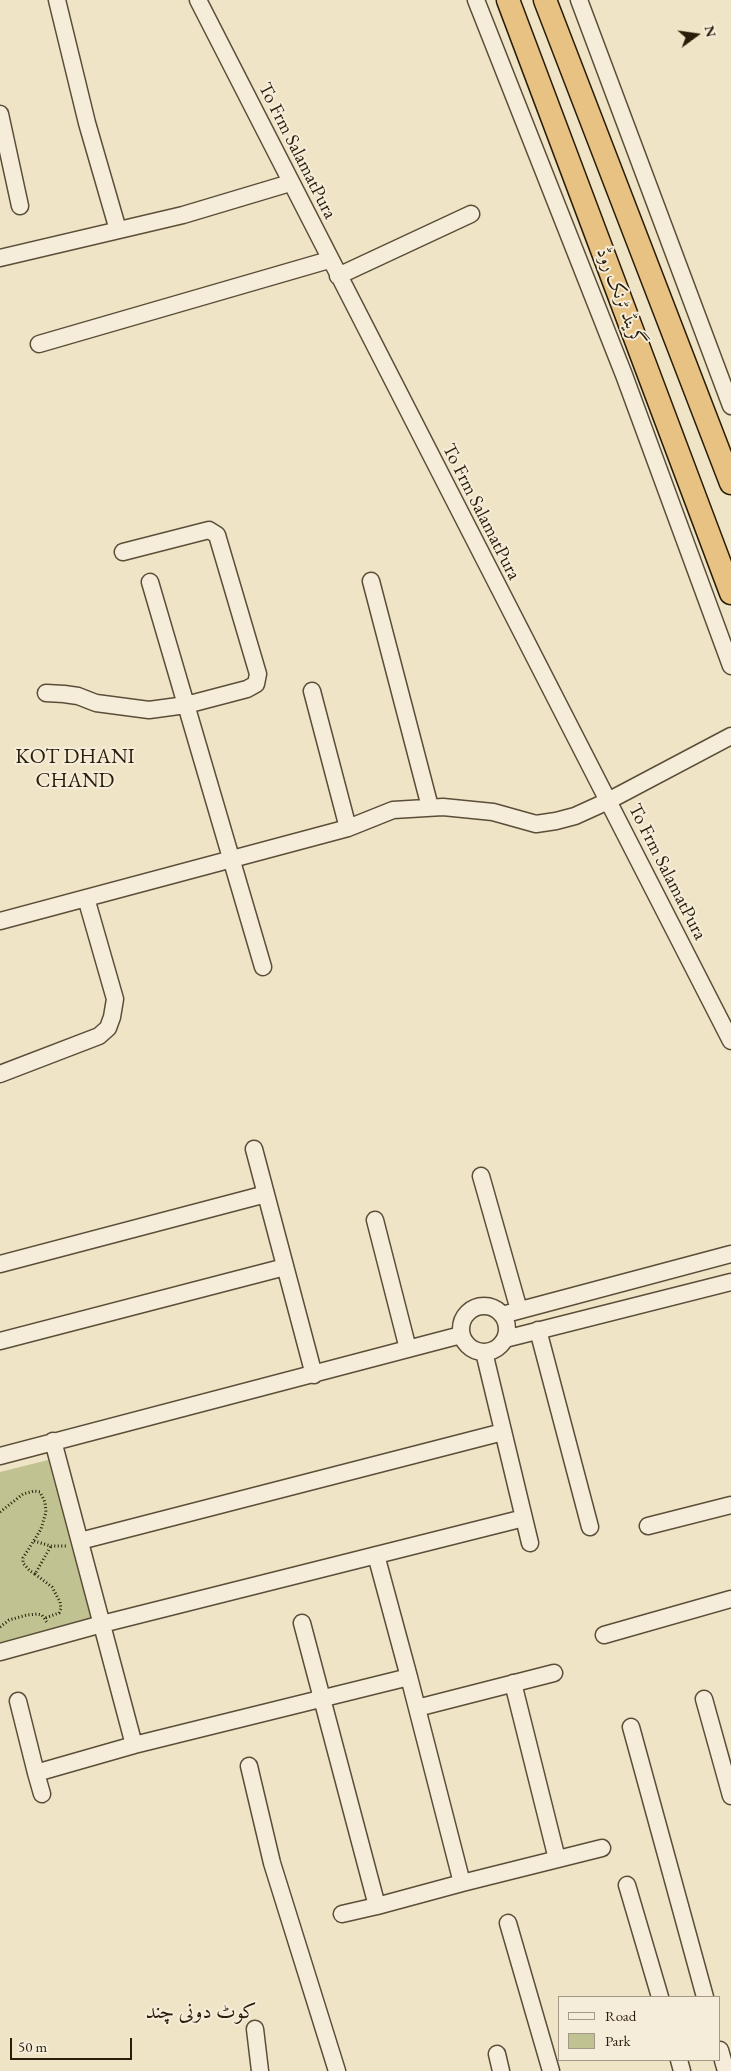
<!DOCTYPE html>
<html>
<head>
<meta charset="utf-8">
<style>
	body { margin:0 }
	#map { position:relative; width:731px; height:2071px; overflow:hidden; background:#f0e4c6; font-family:"EB Garamond",serif }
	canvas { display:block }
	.legend { position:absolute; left:558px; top:1996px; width:162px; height:65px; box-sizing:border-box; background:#f5edda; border:1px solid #a39986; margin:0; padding:6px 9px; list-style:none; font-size:15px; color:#291c08 }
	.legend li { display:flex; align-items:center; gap:10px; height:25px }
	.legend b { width:25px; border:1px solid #a39986 }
	.north { position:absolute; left:671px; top:10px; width:50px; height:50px; -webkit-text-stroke:4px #f5edda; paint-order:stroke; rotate:76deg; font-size:14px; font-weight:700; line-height:20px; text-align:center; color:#291c08 }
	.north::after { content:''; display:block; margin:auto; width:18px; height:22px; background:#291c08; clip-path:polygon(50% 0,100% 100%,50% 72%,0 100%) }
	.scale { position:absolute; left:10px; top:2038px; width:122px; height:22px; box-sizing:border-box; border:2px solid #291c08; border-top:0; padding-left:6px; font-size:15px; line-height:18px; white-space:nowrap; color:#291c08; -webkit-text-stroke:4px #f5edda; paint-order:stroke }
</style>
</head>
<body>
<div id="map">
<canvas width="731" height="2071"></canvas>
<ul class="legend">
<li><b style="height:6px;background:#f5edda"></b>Road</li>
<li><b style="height:14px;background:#c0c291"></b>Park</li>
</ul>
<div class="north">N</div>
<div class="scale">50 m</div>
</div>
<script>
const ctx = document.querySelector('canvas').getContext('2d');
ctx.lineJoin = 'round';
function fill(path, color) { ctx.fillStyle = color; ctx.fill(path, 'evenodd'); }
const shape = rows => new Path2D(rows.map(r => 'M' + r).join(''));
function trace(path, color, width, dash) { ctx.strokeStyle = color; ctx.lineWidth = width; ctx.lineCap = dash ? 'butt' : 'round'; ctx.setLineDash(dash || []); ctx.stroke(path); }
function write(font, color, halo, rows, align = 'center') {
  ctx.font = font + ' "EB Garamond",Amiri,serif'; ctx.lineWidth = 4; ctx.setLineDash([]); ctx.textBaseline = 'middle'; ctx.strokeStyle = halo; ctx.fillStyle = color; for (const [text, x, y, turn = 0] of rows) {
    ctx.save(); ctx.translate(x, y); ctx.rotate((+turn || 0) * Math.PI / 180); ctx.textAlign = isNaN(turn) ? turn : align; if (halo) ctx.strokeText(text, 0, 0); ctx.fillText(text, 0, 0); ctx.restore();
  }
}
fill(shape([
	[48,1460,91,1620,0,1645,0,1472]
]), '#c0c291');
const minor = shape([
	[57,0,87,123,118,230],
	[198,0,731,1041],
	[476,0,624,375,731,666],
	[579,0,731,406],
	[0,114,20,206],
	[0,258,183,215,290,183],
	[338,276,471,214],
	[39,344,329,260],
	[371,581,430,807],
	[150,582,263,967],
	[312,691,348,828],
	[46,693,64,694,78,696,96,703,149,710,186,705,247,689,256,684,258,674,217,535,209,530,123,552],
	[0,921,348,828,393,810,443,807,493,812,536,824,556,821,575,816,608,801,731,736],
	[0,1074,99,1036,108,1028,112,1017,115,999,86,898],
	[254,1149,314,1375],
	[481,1176,519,1310],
	[375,1220,408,1349],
	[0,1264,266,1194],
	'461 1329a23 23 0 1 1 46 0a23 23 0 1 1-46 0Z',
	[502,1315,731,1254],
	[538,1330,590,1527],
	[505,1339,731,1282],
	[0,1341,285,1267],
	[484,1352,530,1543],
	[0,1456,461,1335],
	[648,1526,731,1505],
	[80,1541,503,1432],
	[376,1555,409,1677],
	[302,1623,377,1906,342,1914],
	[604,1635,731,1599],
	[0,1652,102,1624,524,1518],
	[513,1683,557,1859],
	[704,1699,731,1796],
	[18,1701,36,1773],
	[417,1708,554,1673],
	[631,1727,705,1997],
	[134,1745,409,1677,462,1883,602,1848],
	[249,1766,272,1863,337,2071],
	[42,1794,36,1773,134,1745,53,1441],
	[627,1885,660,1997],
	[377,1906,462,1883],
	[508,1923,551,2071],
	[255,2029,260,2071],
	[720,2050,726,2071],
	[497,2054,501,2071],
	[679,2060,682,2071]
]);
const highway = shape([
	[508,0,731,593],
	[545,0,731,483]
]);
trace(minor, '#5b4e38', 19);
trace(highway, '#291c08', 25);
trace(shape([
	[0,1512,23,1494,34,1491,40,1492,45,1502,46,1512,41,1529,23,1558,23,1563,30,1571,35,1574,51,1546],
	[34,1541,51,1546,66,1546],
	[35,1574,52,1587,60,1602,61,1609,59,1613,45,1618],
	[0,1627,9,1620,27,1615,37,1614,42,1615,48,1624]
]), '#291c08', 3, [1, 2.5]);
trace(minor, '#f5edda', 16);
trace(highway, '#e8c283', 22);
write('19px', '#291c08', '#f5edda', [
	["To Frm SalamatPura",297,151,63],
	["گرینڈ ٹرنک روڈ",620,297,69],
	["To Frm SalamatPura",481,512,63],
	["To Frm SalamatPura",667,872,63]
]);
write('21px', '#291c08', '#f5edda', [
	["KOT DHANI",75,757],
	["CHAND",75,781],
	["کوٹ دونی چند",201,2012]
]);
</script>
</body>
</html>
